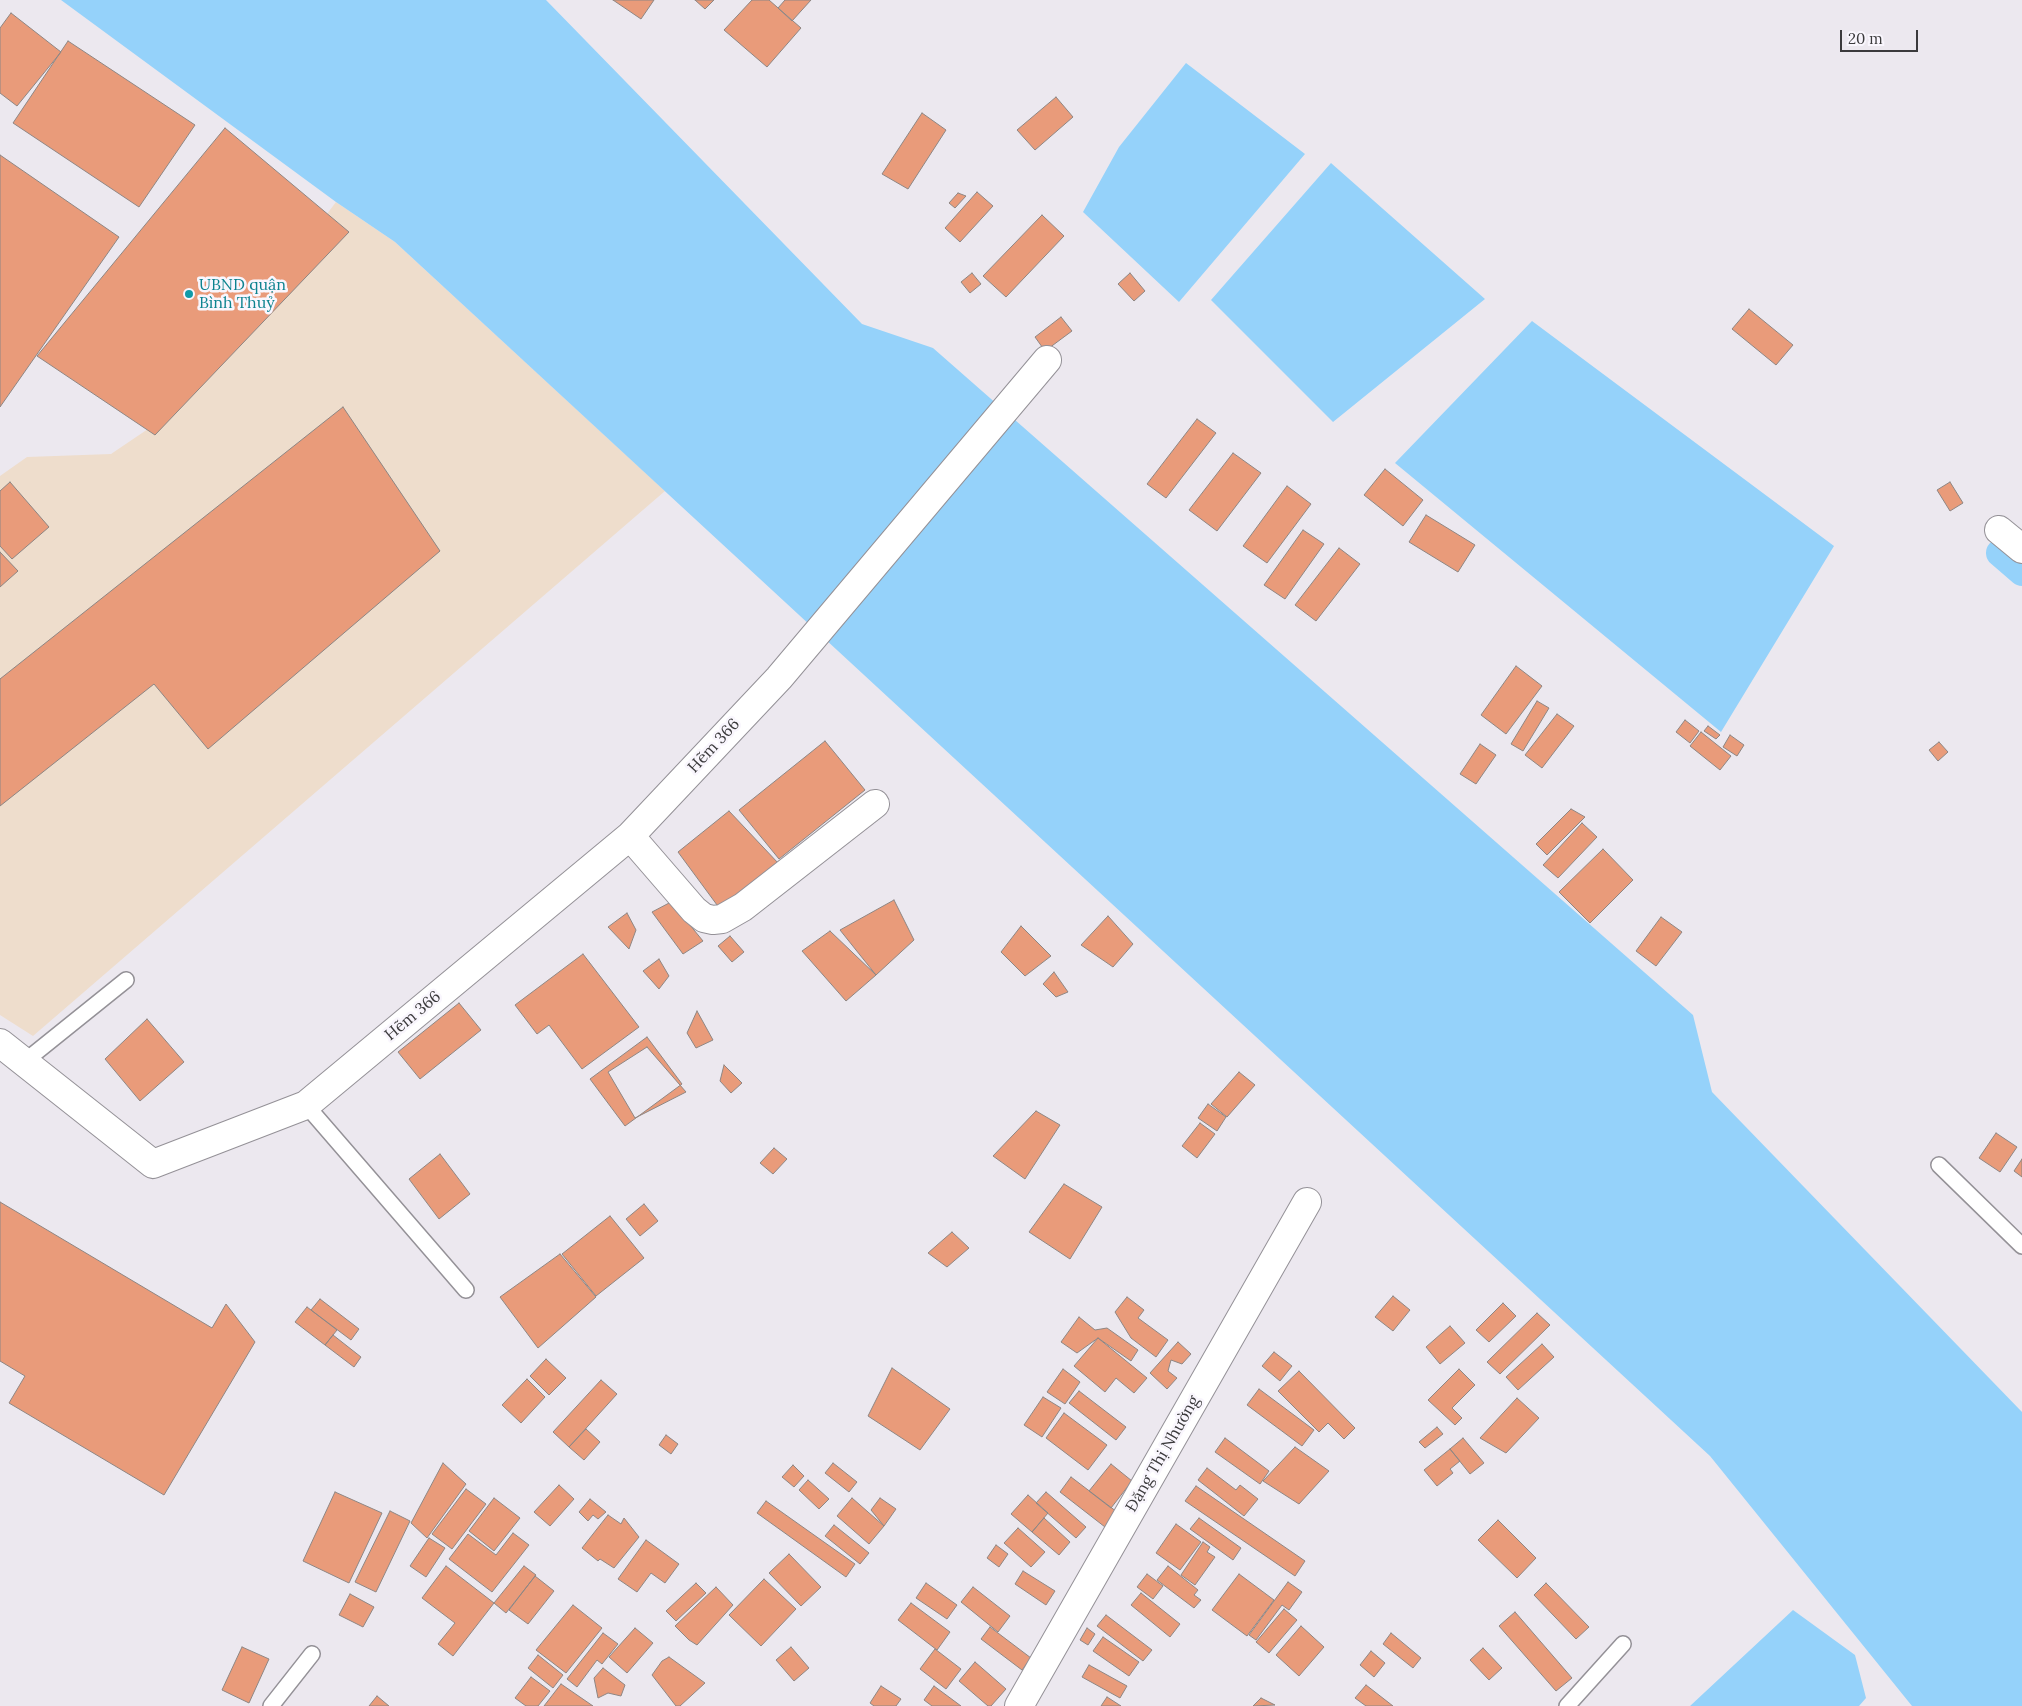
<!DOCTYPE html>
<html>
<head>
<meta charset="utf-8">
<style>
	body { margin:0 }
	#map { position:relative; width:2022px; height:1706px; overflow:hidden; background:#ece8ef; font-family:Lora,serif }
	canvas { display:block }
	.scale { position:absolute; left:1840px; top:30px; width:78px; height:22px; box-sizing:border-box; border:2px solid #3b3a3c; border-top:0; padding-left:6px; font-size:15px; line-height:18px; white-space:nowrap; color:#3b3a3c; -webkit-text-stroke:4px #f9f6fd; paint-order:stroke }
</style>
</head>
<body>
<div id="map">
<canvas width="2022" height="1706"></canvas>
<div class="scale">20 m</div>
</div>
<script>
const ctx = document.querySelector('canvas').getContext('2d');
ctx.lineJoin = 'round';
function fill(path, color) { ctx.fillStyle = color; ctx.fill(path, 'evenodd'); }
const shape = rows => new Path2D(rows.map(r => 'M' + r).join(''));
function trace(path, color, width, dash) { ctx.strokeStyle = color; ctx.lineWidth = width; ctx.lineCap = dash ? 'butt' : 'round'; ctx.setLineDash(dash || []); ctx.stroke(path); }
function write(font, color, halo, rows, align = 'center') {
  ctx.font = font + ' Lora,serif'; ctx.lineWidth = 5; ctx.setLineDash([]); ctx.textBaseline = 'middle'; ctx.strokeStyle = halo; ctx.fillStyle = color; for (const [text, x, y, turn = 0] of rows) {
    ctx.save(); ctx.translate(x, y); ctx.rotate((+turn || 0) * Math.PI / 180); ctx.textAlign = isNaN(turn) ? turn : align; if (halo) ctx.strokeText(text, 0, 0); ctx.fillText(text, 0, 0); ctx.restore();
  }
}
fill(shape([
	[336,202,395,242,665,491,33,1036,0,1015,0,476,27,457,111,454,182,406]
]), '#edc');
fill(shape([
	[61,0,546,0,862,324,933,348,1693,1015,1712,1092,2022,1412,2022,1706,1912,1706,1710,1456,395,242,336,202],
	[1186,63,1305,154,1179,302,1083,212,1119,147],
	[1331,163,1485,299,1333,422,1211,300],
	[1532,321,1834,546,1721,732,1395,463],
	[1793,1610,1855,1655,1866,1698,1859,1706,1690,1706]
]), '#95d2fa');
trace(shape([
	[2000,553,2022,572]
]), '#95d2fa', 28);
const building = shape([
	[613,0,654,0,641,19,613,0],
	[695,0,714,0,705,9,695,0],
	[752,0,769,0,801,28,767,67,724,30,752,0],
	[785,0,811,0,792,21,778,8,785,0],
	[11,13,61,52,17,106,0,93,0,28,11,13],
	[68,41,195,125,139,207,13,123,68,41],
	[1056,97,1073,117,1035,150,1017,130,1056,97],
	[922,113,946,130,908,189,882,174,922,113],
	[225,128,349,232,155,435,37,356,225,128],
	[0,155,119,237,0,407,0,155],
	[977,192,993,206,960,242,945,228,977,192],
	[958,193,966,196,955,208,949,203,958,193],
	[1042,215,1064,236,1006,297,983,276,1042,215],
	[972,273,981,284,970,293,961,282,972,273],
	[1130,273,1145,291,1134,301,1118,284,1130,273],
	[1749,309,1793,345,1776,365,1732,329,1749,309],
	[1061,317,1072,331,1045,351,1035,337,1061,317],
	[343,407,440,551,208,749,154,684,0,806,0,679,343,407],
	[1197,419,1216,433,1166,498,1147,484,1197,419],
	[1233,453,1261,473,1217,531,1189,510,1233,453],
	[1385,469,1423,500,1403,526,1364,495,1385,469],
	[10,482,49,527,12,559,0,546,0,491,10,482],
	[1950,482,1963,503,1950,511,1937,490,1950,482],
	[1287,486,1311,504,1267,563,1243,546,1287,486],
	[1426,515,1475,545,1458,572,1409,542,1426,515],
	[1303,530,1324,544,1285,599,1264,585,1303,530],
	[1339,548,1360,564,1316,621,1295,605,1339,548],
	[0,552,18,571,0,587,0,552],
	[1516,666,1542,686,1506,734,1481,715,1516,666],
	[1537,701,1549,708,1523,751,1511,744,1537,701],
	[1557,714,1574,726,1542,768,1525,755,1557,714],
	[1685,720,1699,731,1690,743,1676,732,1685,720],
	[1708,726,1720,735,1716,739,1704,731,1708,726],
	[1701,732,1731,756,1720,770,1690,746,1701,732],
	[1730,735,1744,745,1737,756,1723,747,1730,735],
	[825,741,865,790,779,859,739,810,825,741],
	[1939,742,1948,752,1938,761,1929,750,1939,742],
	[1480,744,1496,755,1476,784,1460,774,1480,744],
	[1571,809,1585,817,1547,855,1536,844,1571,809],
	[729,811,779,864,720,909,678,852,729,811],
	[1582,823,1597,837,1558,878,1543,865,1582,823],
	[1603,849,1633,880,1590,923,1559,892,1603,849],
	[894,900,914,940,876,975,840,930,894,900],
	[671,902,703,941,683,954,652,912,671,902],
	[627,913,636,930,629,949,608,927,627,913],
	[1108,916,1133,944,1113,967,1081,945,1108,916],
	[1661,917,1682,932,1656,966,1636,951,1661,917],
	[1021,926,1051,956,1025,976,1001,952,1021,926],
	[830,931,876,975,846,1001,802,951,830,931],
	[730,936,744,952,732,962,718,946,730,936],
	[583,954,639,1027,582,1069,549,1025,537,1034,515,1005,583,954],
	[659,959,669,976,659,989,643,971,659,959],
	[1054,972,1068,992,1056,997,1043,984,1054,972],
	[459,1003,481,1030,420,1079,398,1052,459,1003],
	[697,1011,713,1040,696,1048,687,1033,697,1011],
	[147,1019,184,1062,140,1101,105,1059,147,1019],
	[647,1037,682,1084,625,1126,590,1079,647,1037],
	[647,1047,686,1092,635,1118,608,1072,647,1047],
	[724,1065,742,1083,731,1093,720,1081,724,1065],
	[1239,1072,1255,1085,1227,1117,1211,1104,1239,1072],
	[1208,1104,1226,1117,1217,1131,1198,1118,1208,1104],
	[1036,1111,1060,1125,1025,1179,993,1156,1036,1111],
	[1200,1123,1215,1134,1197,1158,1182,1146,1200,1123],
	[1996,1133,2017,1147,2000,1172,1979,1158,1996,1133],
	[774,1148,787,1159,773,1174,760,1163,774,1148],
	[440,1154,470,1194,439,1219,409,1179,440,1154],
	[2022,1159,2022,1177,2014,1171,2022,1159],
	[1064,1184,1102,1207,1070,1259,1029,1232,1064,1184],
	[0,1202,212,1328,226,1304,255,1342,164,1495,9,1403,25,1376,0,1361,0,1202],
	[644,1204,658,1221,640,1236,626,1219,644,1204],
	[610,1216,644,1258,596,1296,562,1254,610,1216],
	[952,1232,969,1248,947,1267,928,1253,952,1232],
	[560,1254,596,1297,538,1348,500,1297,560,1254],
	[1393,1296,1410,1310,1393,1331,1375,1317,1393,1296],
	[1127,1297,1144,1310,1138,1318,1168,1340,1156,1357,1131,1338,1115,1312,1127,1297],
	[320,1299,359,1329,351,1340,311,1310,320,1299],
	[1503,1303,1516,1316,1489,1342,1476,1330,1503,1303],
	[307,1307,337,1330,325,1345,295,1322,307,1307],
	[1537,1313,1550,1325,1500,1374,1487,1362,1537,1313],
	[1079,1317,1095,1330,1107,1328,1138,1350,1131,1361,1098,1338,1077,1353,1061,1342,1079,1317],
	[1450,1326,1465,1343,1440,1364,1426,1347,1450,1326],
	[333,1335,361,1357,354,1367,325,1345,333,1335],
	[1098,1338,1147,1378,1134,1393,1116,1378,1105,1392,1074,1366,1098,1338],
	[1178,1342,1191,1354,1182,1364,1171,1360,1168,1371,1177,1378,1167,1389,1150,1373,1178,1342],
	[1542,1344,1554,1357,1518,1390,1506,1377,1542,1344],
	[1274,1352,1292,1366,1280,1381,1262,1366,1274,1352],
	[546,1359,566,1378,549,1395,530,1376,546,1359],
	[892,1368,950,1409,920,1450,868,1416,892,1368],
	[1063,1369,1080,1382,1065,1404,1047,1392,1063,1369],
	[1459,1369,1475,1385,1452,1408,1462,1418,1455,1425,1428,1400,1459,1369],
	[1299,1371,1355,1428,1344,1439,1328,1423,1319,1432,1278,1391,1299,1371],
	[527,1379,545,1397,521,1423,502,1405,527,1379],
	[601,1380,617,1394,569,1447,553,1432,601,1380],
	[1259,1389,1314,1430,1302,1446,1247,1405,1259,1389],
	[1079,1391,1126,1427,1116,1440,1069,1403,1079,1391],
	[1043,1397,1061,1408,1042,1437,1024,1425,1043,1397],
	[1517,1398,1539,1418,1506,1453,1480,1438,1517,1398],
	[1064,1413,1107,1445,1088,1470,1046,1438,1064,1413],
	[1437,1427,1443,1434,1425,1448,1419,1442,1437,1427],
	[586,1429,600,1442,584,1460,569,1447,586,1429],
	[666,1435,678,1444,671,1454,659,1445,666,1435],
	[1225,1438,1269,1471,1260,1484,1215,1452,1225,1438],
	[1463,1438,1484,1463,1470,1474,1450,1449,1463,1438],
	[1295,1447,1329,1471,1299,1504,1263,1481,1295,1447],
	[1450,1449,1460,1461,1450,1469,1453,1473,1437,1486,1424,1470,1450,1449],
	[443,1463,466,1484,427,1538,411,1523,443,1463],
	[833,1463,857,1482,849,1492,825,1473,833,1463],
	[1111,1464,1132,1481,1111,1508,1089,1491,1111,1464],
	[793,1465,804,1476,794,1487,782,1477,793,1465],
	[1207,1468,1236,1490,1240,1485,1258,1499,1244,1516,1198,1480,1207,1468],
	[1071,1477,1117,1512,1105,1527,1060,1492,1071,1477],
	[808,1480,829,1499,819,1509,799,1490,808,1480],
	[559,1485,574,1499,550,1526,534,1512,559,1485],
	[1196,1486,1305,1561,1295,1576,1185,1501,1196,1486],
	[466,1489,486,1504,452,1549,432,1534,466,1489],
	[335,1492,382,1513,349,1583,303,1561,335,1492],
	[1046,1492,1086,1527,1076,1538,1036,1503,1046,1492],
	[1028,1495,1048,1513,1032,1532,1011,1514,1028,1495],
	[494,1498,520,1518,494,1551,469,1531,494,1498],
	[852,1498,884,1526,869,1544,837,1516,852,1498],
	[880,1498,896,1509,884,1526,871,1510,880,1498],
	[590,1499,606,1512,598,1519,593,1515,588,1521,579,1512,590,1499],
	[766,1501,855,1564,846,1577,757,1513,766,1501],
	[390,1511,410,1521,376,1592,355,1582,390,1511],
	[608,1515,621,1524,624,1518,639,1537,614,1568,600,1559,598,1561,582,1548,608,1515],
	[1044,1518,1070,1542,1059,1555,1032,1532,1044,1518],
	[1199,1518,1241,1548,1233,1560,1190,1529,1199,1518],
	[1498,1520,1536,1558,1517,1578,1478,1540,1498,1520],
	[1176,1524,1201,1542,1180,1570,1156,1553,1176,1524],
	[834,1525,869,1553,860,1564,825,1536,834,1525],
	[1018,1528,1045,1552,1031,1567,1004,1543,1018,1528],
	[513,1533,529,1545,492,1592,449,1559,468,1534,496,1555,513,1533],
	[429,1538,445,1548,426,1577,410,1566,429,1538],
	[646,1540,679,1564,665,1583,651,1573,637,1592,618,1579,646,1540],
	[1203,1542,1210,1547,1207,1552,1215,1557,1195,1585,1181,1575,1203,1542],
	[996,1545,1008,1554,999,1567,987,1558,996,1545],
	[789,1554,821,1587,801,1606,769,1573,789,1554],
	[446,1566,494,1603,453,1656,438,1644,455,1623,422,1598,446,1566],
	[524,1566,536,1575,506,1613,494,1603,524,1566],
	[1168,1566,1198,1590,1194,1595,1201,1600,1194,1608,1157,1580,1168,1566],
	[1023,1571,1055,1591,1046,1605,1015,1584,1023,1571],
	[1147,1574,1163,1586,1153,1599,1137,1587,1147,1574],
	[1239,1574,1274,1600,1247,1636,1212,1610,1239,1574],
	[535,1576,554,1591,528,1624,509,1610,535,1576],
	[764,1579,796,1609,761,1646,729,1615,764,1579],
	[1288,1582,1302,1592,1289,1610,1282,1605,1256,1640,1249,1635,1288,1582],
	[696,1583,706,1593,676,1621,666,1611,696,1583],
	[926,1583,957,1605,947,1619,916,1598,926,1583],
	[1546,1583,1589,1627,1576,1639,1534,1595,1546,1583],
	[716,1587,733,1605,697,1645,689,1640,675,1626,716,1587],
	[973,1587,1010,1616,998,1632,961,1602,973,1587],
	[1141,1593,1180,1624,1170,1637,1131,1605,1141,1593],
	[350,1594,374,1607,363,1627,339,1615,350,1594],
	[911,1603,950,1632,937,1650,898,1620,911,1603],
	[573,1605,602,1628,566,1673,536,1650,573,1605],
	[1284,1609,1297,1620,1269,1653,1256,1642,1284,1609],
	[1515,1612,1572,1678,1556,1691,1499,1626,1515,1612],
	[1106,1615,1152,1650,1143,1661,1097,1626,1106,1615],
	[1301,1626,1324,1647,1299,1676,1276,1655,1301,1626],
	[990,1627,1031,1658,1022,1670,981,1639,990,1627],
	[635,1628,653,1643,627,1673,609,1657,635,1628],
	[1087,1628,1095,1634,1088,1645,1080,1640,1087,1628],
	[603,1633,618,1644,602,1664,597,1660,577,1687,567,1679,603,1633],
	[1391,1633,1421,1658,1413,1668,1383,1644,1391,1633],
	[1103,1637,1139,1662,1129,1676,1093,1651,1103,1637],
	[242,1647,269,1659,249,1703,222,1690,242,1647],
	[791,1647,809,1668,794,1681,776,1660,791,1647],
	[1483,1648,1502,1668,1489,1680,1470,1660,1483,1648],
	[935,1649,961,1669,946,1689,920,1669,935,1649],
	[1371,1651,1385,1663,1374,1677,1360,1665,1371,1651],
	[538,1655,563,1675,553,1688,528,1668,538,1655],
	[669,1657,705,1683,680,1706,676,1706,652,1675,662,1661,669,1657],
	[975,1662,1006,1689,991,1706,988,1706,959,1681,975,1662],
	[1089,1665,1127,1686,1120,1698,1082,1677,1089,1665],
	[603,1668,625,1685,621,1696,608,1693,598,1698,594,1678,603,1668],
	[531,1677,550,1691,538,1706,526,1706,515,1698,531,1677],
	[561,1684,593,1706,544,1706,561,1684],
	[1366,1685,1393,1706,1366,1706,1355,1698,1366,1685],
	[881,1686,901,1699,896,1706,874,1706,870,1703,881,1686],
	[934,1686,961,1706,932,1706,924,1700,934,1686],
	[377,1696,389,1706,369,1706,377,1696],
	[1107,1697,1121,1706,1101,1706,1107,1697],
	[1261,1698,1275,1705,1253,1706,1261,1698]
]);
fill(building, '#e99b7a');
trace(building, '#8e8683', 1);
const service = shape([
	[24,1062,126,980],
	[306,1105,466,1290],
	[1939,1165,2022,1246],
	[271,1706,312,1654],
	[1567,1706,1623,1644]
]);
const minor = shape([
	[1999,530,2022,549],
	[630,836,694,910,704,918,713,920,722,919,743,907,875,804],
	[0,1043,153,1164,306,1105,630,836,779,678,1047,360],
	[1019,1706,1307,1202]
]);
trace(service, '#949197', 18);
trace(minor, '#949197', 30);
trace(service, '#fff', 15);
trace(minor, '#fff', 28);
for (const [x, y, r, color] of [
	[189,294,5,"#0f9aa8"]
]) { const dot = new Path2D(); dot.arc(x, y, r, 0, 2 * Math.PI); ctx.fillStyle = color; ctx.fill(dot); trace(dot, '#f9f6fd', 2); }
write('16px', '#0d838f', '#f9f6fd', [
	["UBND quận",199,285],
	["Bình Thuỷ",199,303]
], 'left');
write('16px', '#3b3a3c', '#f9f6fd', [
	["Hẽm 366",714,746,-47],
	["Hẽm 366",413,1016,-40],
	["Đặng Thị Nhường",1163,1454,-60]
]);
</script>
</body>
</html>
